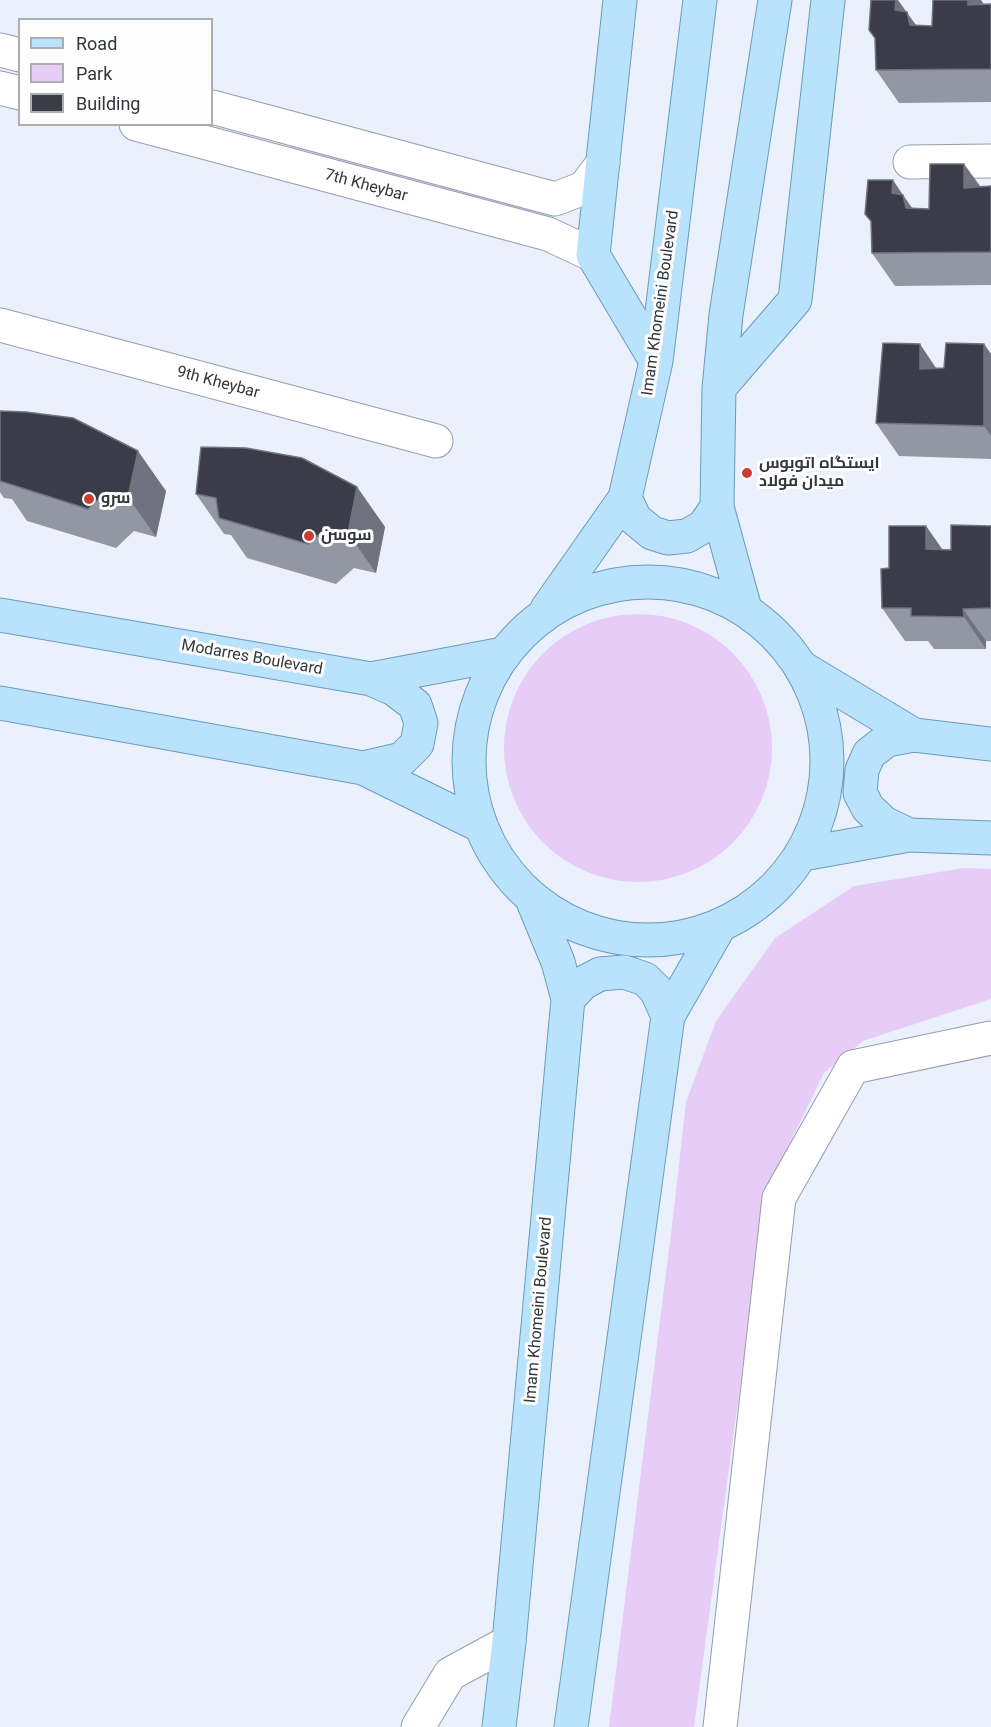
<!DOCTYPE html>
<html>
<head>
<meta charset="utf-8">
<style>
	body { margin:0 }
	#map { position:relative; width:991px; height:1727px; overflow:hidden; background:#eaf1fd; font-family:Roboto,sans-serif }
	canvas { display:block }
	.legend { position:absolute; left:18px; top:18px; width:195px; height:108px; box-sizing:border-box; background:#fefefe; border:2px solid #adaeb0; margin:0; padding:8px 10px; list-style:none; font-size:18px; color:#33373c }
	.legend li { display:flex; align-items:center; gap:12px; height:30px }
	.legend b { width:30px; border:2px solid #adaeb0 }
</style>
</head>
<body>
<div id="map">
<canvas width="991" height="1727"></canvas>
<ul class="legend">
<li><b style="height:8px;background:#b9e3fc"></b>Road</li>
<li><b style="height:16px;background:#e7ccf8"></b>Park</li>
<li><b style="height:16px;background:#3c3c49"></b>Building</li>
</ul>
</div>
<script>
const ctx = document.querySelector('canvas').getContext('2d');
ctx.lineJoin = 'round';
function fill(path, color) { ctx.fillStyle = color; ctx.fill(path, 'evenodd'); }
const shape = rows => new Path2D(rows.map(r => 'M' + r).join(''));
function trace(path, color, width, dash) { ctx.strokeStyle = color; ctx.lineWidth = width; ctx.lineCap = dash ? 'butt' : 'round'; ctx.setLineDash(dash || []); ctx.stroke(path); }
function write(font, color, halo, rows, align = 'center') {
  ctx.font = font + ' Roboto,Cairo,sans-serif'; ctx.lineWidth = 6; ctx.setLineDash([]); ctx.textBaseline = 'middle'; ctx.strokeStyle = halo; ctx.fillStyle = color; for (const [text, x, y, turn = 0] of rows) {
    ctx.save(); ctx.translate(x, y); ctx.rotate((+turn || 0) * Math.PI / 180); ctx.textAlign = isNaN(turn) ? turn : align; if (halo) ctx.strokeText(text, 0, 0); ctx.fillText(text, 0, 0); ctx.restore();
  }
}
fill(shape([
	[291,140,540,205,535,224,288,154],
	'504 748a134 134 0 1 1 268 0a134 134 0 1 1-268 0Z',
	[964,868,991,869,991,999,863,1041,824,1073,787,1149,760,1212,755,1276,694,1727,609,1727,674,1209,686,1102,716,1021,775,938,854,886]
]), '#e7ccf8');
const minor = shape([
	[0,50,20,55],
	[0,88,20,93],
	[212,107,555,199,584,188,603,163],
	[136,124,548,234,593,255],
	[910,162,991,161],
	[0,325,436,441],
	[418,1727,450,1674,509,1642],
	[720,1727,779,1198,853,1067,991,1038]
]);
const major = shape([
	[620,0,593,255,656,361],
	[719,388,795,300,828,0],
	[625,498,635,519,652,533,668,538,687,536,704,526,717,507],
	'469 761a179 179 0 1 1 358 0a179 179 0 1 1-358 0Z',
	[547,609,625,498,656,361,700,0],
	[745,609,717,507,719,388,726,315,775,0],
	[0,615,371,679,503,654],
	[804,669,914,735,991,744],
	[0,703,363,768,479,825],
	[363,768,402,759,417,744,421,723,415,705,394,689,371,679],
	[909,835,884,823,868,808,860,793,862,770,869,754,887,740,914,735],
	[803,854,909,835,991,838],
	[568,999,583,983,600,974,624,972,645,979,656,990,668,1016],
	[499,1727,509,1642,568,999,558,962,532,899],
	[571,1727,668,1016,719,927]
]);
trace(minor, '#969eac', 35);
trace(major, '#6c9ab8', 35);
trace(minor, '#fff', 33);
trace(major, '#b9e3fc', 33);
fill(shape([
	[984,4,991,4,991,102,899,103,876,70,875,39,869,30,906,12,916,25,932,26],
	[964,164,981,187,991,186,991,285,895,286,872,253,871,222,865,214,912,208,929,209],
	[984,344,991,354,991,459,899,456,876,423,936,368,944,368],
	[0,411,166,491,156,537,134,531,116,548,27,521,12,499,4,498,0,492],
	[357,487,385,527,376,573,354,568,336,584,247,558,231,535,224,534,196,494],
	[926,526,942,549,951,550,991,526,991,641,986,641,986,649,934,649,928,641,905,641,882,608]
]), '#9396a3');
fill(shape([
	[896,0,898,0,930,45,932,58,895,10],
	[968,0,981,0,991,14,968,5],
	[964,164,987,197,964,188],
	[893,180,903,195,926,228,892,193],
	[920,344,942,377,920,369],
	[984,344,991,354,991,436,984,426],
	[138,451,166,491,156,537,128,497],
	[357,487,385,527,376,573,348,533],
	[926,526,949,559,926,549],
	[963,609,986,641,986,649,964,617]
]), '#70727f');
const building = shape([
	[871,0,896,0,895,10,907,12,910,25,932,26,933,0,968,0,968,5,991,4,991,69,876,70,875,38,869,30,871,0],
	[930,164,964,164,964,188,991,186,991,252,872,253,871,221,865,214,868,180,893,180,892,193,903,195,906,208,929,209,930,164],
	[883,343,920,344,920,369,944,368,946,343,984,344,984,426,876,423,883,343],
	[0,411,26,412,73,418,138,451,128,497,106,492,88,509,0,481,0,411],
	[201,447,246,448,302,458,357,487,348,533,326,528,308,544,219,518,216,498,196,494,201,447],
	[951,525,991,526,991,608,963,609,964,617,911,616,911,608,882,608,881,569,889,568,889,526,926,526,926,549,951,550,951,525]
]);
fill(building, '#3c3c49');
trace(building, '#70727f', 1.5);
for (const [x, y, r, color] of [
	[747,473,6,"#ca3d34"],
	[89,499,6,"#ca3d34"],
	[309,536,6,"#ca3d34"]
]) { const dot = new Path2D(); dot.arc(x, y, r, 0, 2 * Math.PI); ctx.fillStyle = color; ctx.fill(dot); trace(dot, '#fefefe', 2); }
write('16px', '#33373c', '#fefefe', [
	["7th Kheybar",366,186,15],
	["Imam Khomeini Boulevard",661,303,-82],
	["9th Kheybar",218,383,15],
	["Modarres Boulevard",252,658,10],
	["Imam Khomeini Boulevard",539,1310,-85]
]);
write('bold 16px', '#33373c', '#fefefe', [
	["ایستگاه اتوبوس",759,464],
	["میدان فولاد",759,482],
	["سرو",101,499],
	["سوسن",321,536]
], 'left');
</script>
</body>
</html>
